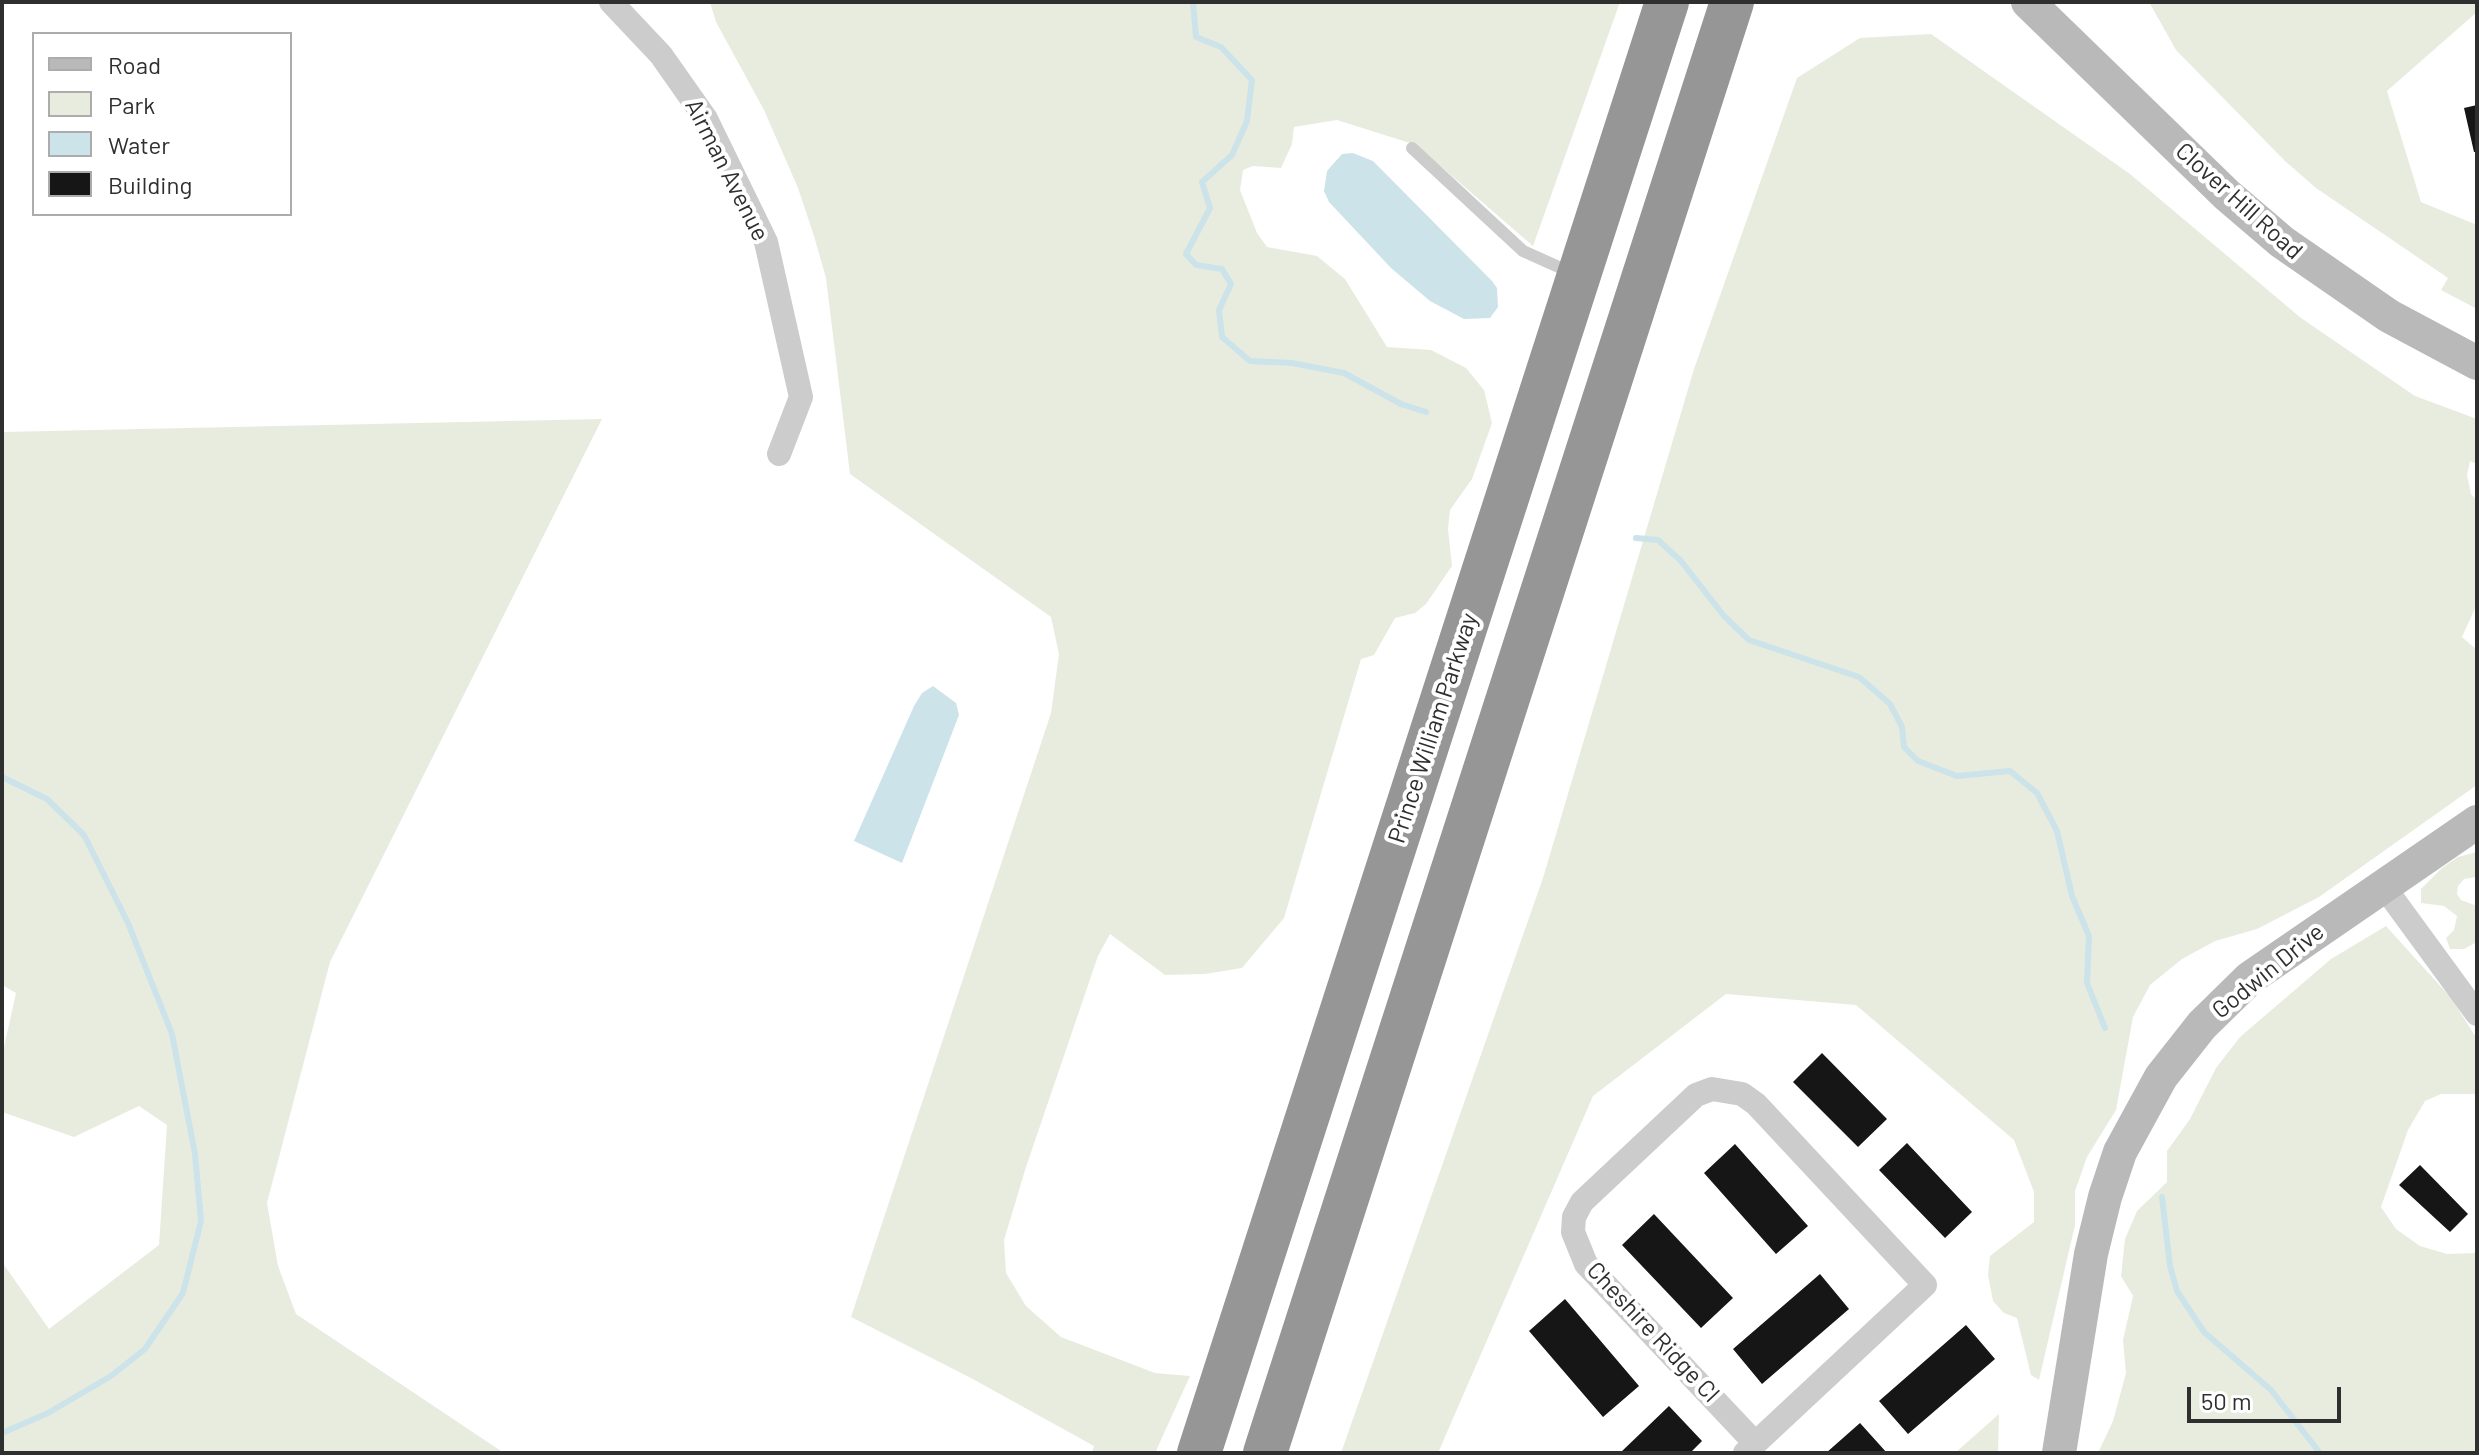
<!DOCTYPE html>
<html>
<head>
<meta charset="utf-8">
<style>
	body { margin:0 }
	#map { position:relative; width:2479px; height:1455px; overflow:hidden; background:#fff; font-family:Barlow,sans-serif }
	canvas { display:block }
	.frame { position:absolute; inset:0; border:4px solid #2f2f2f; pointer-events:none }
	.legend { position:absolute; left:32px; top:32px; width:260px; height:184px; box-sizing:border-box; background:#fff; border:2px solid #acacac; margin:0; padding:10px 14px; list-style:none; font-size:24px; color:#2f2f2f }
	.legend li { display:flex; align-items:center; gap:16px; height:40px }
	.legend b { width:40px; border:2px solid #acacac }
	.scale { position:absolute; left:2187px; top:1387px; width:154px; height:36px; box-sizing:border-box; border:4px solid #2f2f2f; border-top:0; padding-left:10px; font-size:24px; line-height:28px; white-space:nowrap; color:#2f2f2f; -webkit-text-stroke:6px #fff; paint-order:stroke }
</style>
</head>
<body>
<div id="map">
<canvas width="2479" height="1455"></canvas>
<div class="frame"></div>
<ul class="legend">
<li><b style="height:10px;background:#b9b9b9"></b>Road</li>
<li><b style="height:22px;background:#e8ecde"></b>Park</li>
<li><b style="height:22px;background:#cce3ea"></b>Water</li>
<li><b style="height:22px;background:#161616"></b>Building</li>
</ul>
<div class="scale">50 m</div>
</div>
<script>
const ctx = document.querySelector('canvas').getContext('2d');
ctx.lineJoin = 'round';
function fill(path, color) { ctx.fillStyle = color; ctx.fill(path, 'evenodd'); }
const shape = rows => new Path2D(rows.map(r => 'M' + r).join(''));
function trace(path, color, width, dash) { ctx.strokeStyle = color; ctx.lineWidth = width; ctx.lineCap = dash ? 'butt' : 'round'; ctx.setLineDash(dash || []); ctx.stroke(path); }
function write(font, color, halo, rows, align = 'center') {
  ctx.font = font + ' Barlow,sans-serif'; ctx.lineWidth = 8; ctx.setLineDash([]); ctx.textBaseline = 'middle'; ctx.strokeStyle = halo; ctx.fillStyle = color; for (const [text, x, y, turn = 0] of rows) {
    ctx.save(); ctx.translate(x, y); ctx.rotate((+turn || 0) * Math.PI / 180); ctx.textAlign = isNaN(turn) ? turn : align; if (halo) ctx.strokeText(text, 0, 0); ctx.fillText(text, 0, 0); ctx.restore();
  }
}
fill(shape([
	[710,2,1620,2,1533,246,1416,145,1337,120,1294,127,1292,144,1281,168,1253,166,1243,170,1240,190,1257,233,1267,247,1317,256,1345,279,1387,347,1431,350,1466,368,1484,390,1492,423,1472,479,1450,510,1448,529,1452,566,1426,604,1415,613,1395,618,1374,655,1361,659,1284,918,1242,968,1205,974,1165,975,1110,934,1098,956,1026,1167,1004,1240,1006,1273,1026,1306,1061,1337,1155,1373,1190,1376,1155,1453,1092,1453,1094,1446,969,1377,851,1317,1051,713,1059,654,1051,617,850,474,826,278,814,236,798,188,764,110,716,22],
	[2149,2,2477,2,2477,12,2387,91,2421,202,2477,225,2477,309,2441,290,2448,278,2316,188,2285,161,2176,50],
	[1931,34,2130,174,2301,318,2415,396,2477,419,2477,464,2470,461,2467,475,2471,494,2477,500,2477,604,2462,637,2477,650,2477,785,2319,897,2257,929,2215,941,2182,959,2150,985,2133,1017,2116,1110,2087,1157,2075,1191,2075,1225,2039,1380,2031,1375,2017,1318,2004,1313,1993,1301,1988,1275,1990,1256,2034,1222,2034,1192,2014,1140,1856,1005,1726,994,1593,1096,1438,1453,1341,1453,1543,878,1694,369,1797,78,1860,38],
	[602,419,330,962,267,1203,278,1266,296,1314,504,1453,2,1453,2,1262,49,1329,159,1245,167,1125,139,1106,74,1137,2,1112,2,1056,16,993,2,985,2,432],
	[2477,852,2477,877,2464,879,2458,886,2457,894,2461,900,2477,906,2477,942,2464,949,2450,949,2446,938,2454,930,2457,916,2444,906,2421,903,2421,889,2442,868,2458,857],
	[2386,926,2452,999,2477,1039,2477,1094,2441,1094,2425,1101,2408,1130,2381,1207,2396,1229,2420,1246,2447,1254,2477,1253,2477,1453,2098,1453,2113,1421,2126,1373,2123,1340,2133,1296,2121,1276,2125,1239,2137,1211,2167,1182,2167,1151,2190,1119,2216,1068,2240,1037,2331,959],
	[1999,1414,1998,1453,1955,1453]
]), '#e8ecde');
fill(shape([
	[1353,153,1373,161,1492,281,1497,288,1498,307,1490,318,1464,319,1430,301,1391,268,1329,202,1324,191,1327,171,1342,154],
	[933,686,956,703,959,715,902,863,854,841,914,706,922,693]
]), '#cce3ea');
trace(shape([
	[1193,2,1196,37,1221,47,1252,80,1247,121,1232,155,1202,182,1210,208,1186,254,1196,265,1222,269,1231,284,1219,310,1222,337,1250,361,1292,363,1344,373,1401,404,1426,412],
	[1636,538,1658,540,1681,561,1724,616,1749,640,1859,677,1890,704,1902,727,1904,747,1918,761,1957,776,2010,771,2037,793,2057,831,2072,896,2089,936,2087,983,2105,1028],
	[2,777,47,799,84,835,128,923,172,1034,195,1154,201,1221,183,1293,145,1349,111,1376,48,1413,2,1433],
	[2162,1197,2170,1266,2177,1291,2204,1332,2271,1390,2320,1453]
]), '#cce3ea', 6);
fill(shape([
	[2477,105,2477,152,2474,152,2464,108],
	[1822,1053,1887,1119,1858,1147,1793,1082],
	[1907,1143,1972,1212,1945,1238,1879,1170],
	[1735,1144,1808,1226,1776,1254,1704,1173],
	[2420,1165,2468,1214,2450,1232,2399,1185],
	[1654,1214,1733,1298,1701,1328,1622,1245],
	[1820,1274,1849,1309,1762,1384,1733,1349],
	[1565,1299,1639,1386,1603,1417,1529,1331],
	[1966,1325,1995,1359,1908,1434,1879,1401],
	[1669,1406,1702,1441,1690,1453,1620,1453],
	[1860,1423,1887,1453,1826,1453]
]), '#161616');
trace(shape([
	[1412,148,1523,251,1572,273]
]), '#ccc', 12);
trace(shape([
	[611,2,661,55,706,119,766,242,801,397,779,454],
	[2382,884,2477,1014],
	[1745,1453,1925,1285,1756,1104,1742,1094,1712,1089,1696,1095,1582,1202,1574,1217,1573,1232,1586,1264,1755,1443]
]), '#ccc', 24);
trace(shape([
	[2028,2,2227,195,2282,242,2389,316,2477,363],
	[2059,1453,2091,1254,2105,1197,2120,1152,2161,1077,2202,1025,2250,978,2477,822]
]), '#b9b9b9', 34);
trace(shape([
	[1199,1453,1667,2],
	[1265,1453,1732,2]
]), '#969696', 44);
write('24px', '#2f2f2f', '#fff', [
	["Airman Avenue",727,170,63],
	["Clover Hill Road",2239,201,42],
	["Prince William Parkway",1433,728,-72],
	["Godwin Drive",2268,971,-39],
	["Cheshire Ridge Cl",1653,1332,47]
]);
</script>
</body>
</html>
